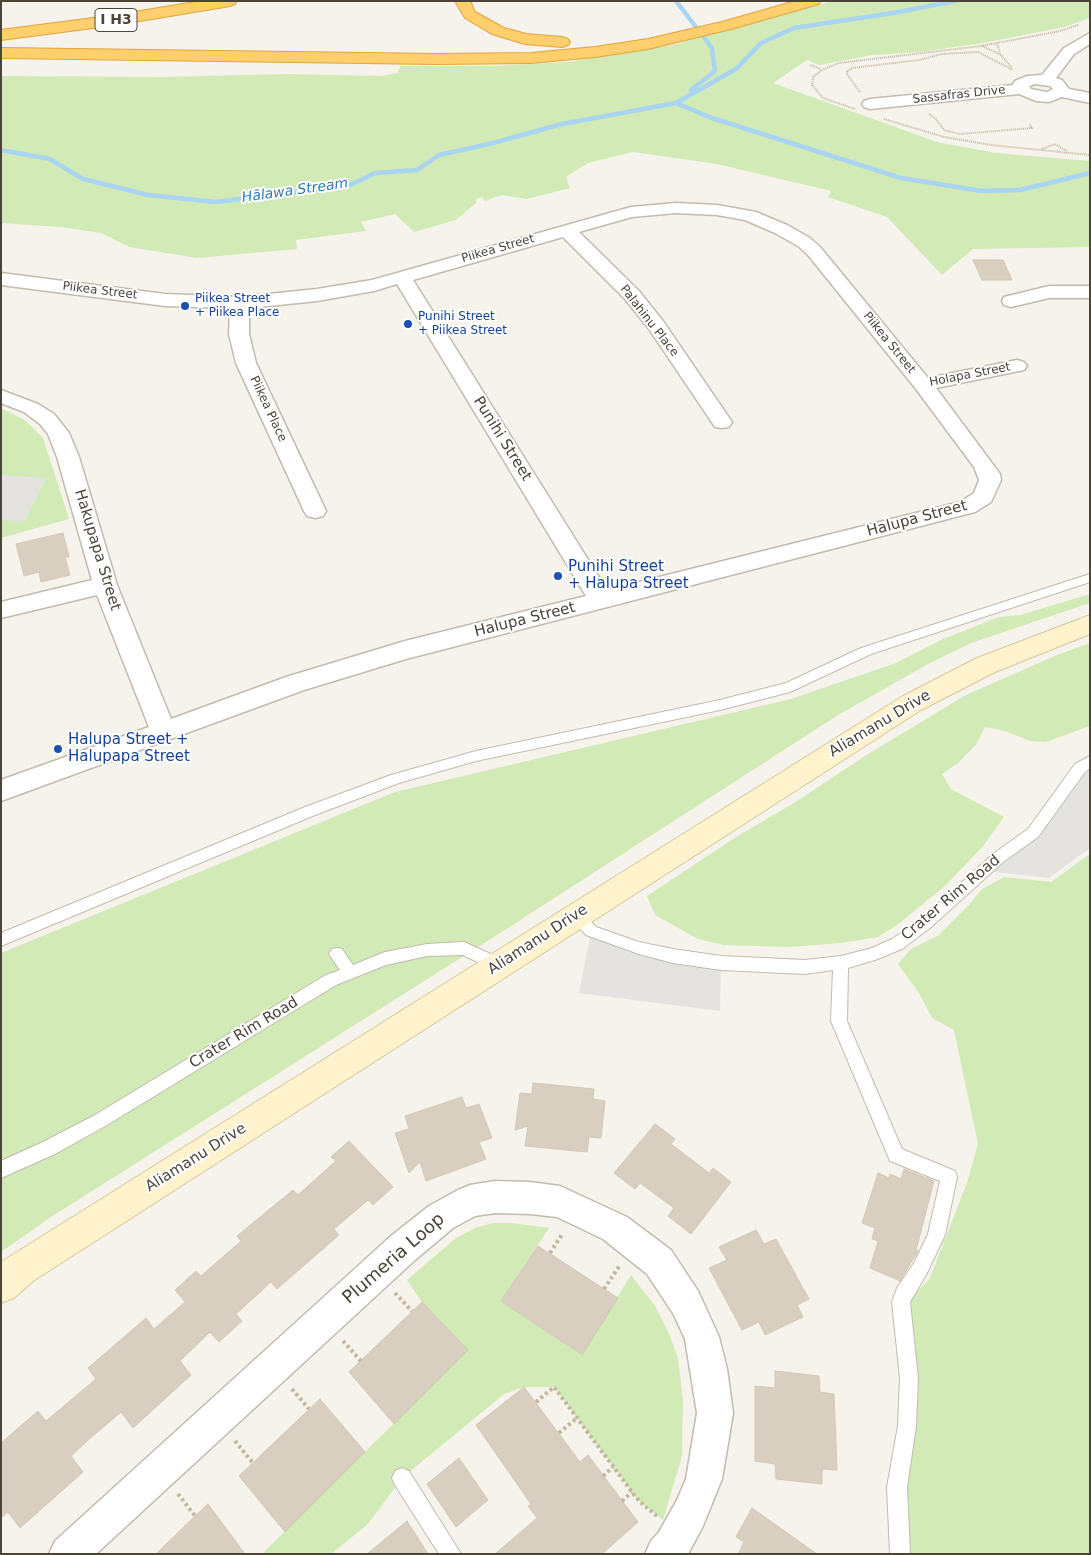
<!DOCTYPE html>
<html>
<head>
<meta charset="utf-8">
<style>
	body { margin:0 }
	#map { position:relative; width:1091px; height:1555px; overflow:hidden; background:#f6f3ec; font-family:"DejaVu Sans",sans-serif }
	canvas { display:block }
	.frame { position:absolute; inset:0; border:2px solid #4b4439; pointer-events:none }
</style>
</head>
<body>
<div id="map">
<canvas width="1091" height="1555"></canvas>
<div class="frame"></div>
</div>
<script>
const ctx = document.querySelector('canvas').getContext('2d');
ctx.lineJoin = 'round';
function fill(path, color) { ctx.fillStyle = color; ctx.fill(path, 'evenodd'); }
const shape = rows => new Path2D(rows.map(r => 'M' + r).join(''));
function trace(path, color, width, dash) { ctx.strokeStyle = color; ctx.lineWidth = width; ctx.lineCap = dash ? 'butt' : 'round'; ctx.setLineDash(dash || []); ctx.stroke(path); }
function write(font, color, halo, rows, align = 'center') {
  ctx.font = font + ' "DejaVu Sans",sans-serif'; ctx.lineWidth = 4; ctx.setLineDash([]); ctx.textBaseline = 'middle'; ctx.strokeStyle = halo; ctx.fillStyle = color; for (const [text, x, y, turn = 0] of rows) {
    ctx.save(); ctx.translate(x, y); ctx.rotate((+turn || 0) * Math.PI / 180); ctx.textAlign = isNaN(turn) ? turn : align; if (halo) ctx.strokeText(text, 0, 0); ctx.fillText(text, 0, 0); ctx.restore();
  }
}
fill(shape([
	[833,1,1090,1,1090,18,1064,27,983,43,920,52,872,55,820,65,807,60,773,83,937,142,996,153,1090,161,1090,247,973,249,942,275,887,217,828,197,831,191,717,164,633,152,588,163,566,177,570,188,527,199,502,195,485,201,482,197,476,199,477,202,456,220,414,232,395,214,361,222,366,231,296,240,297,249,197,258,129,247,101,233,61,227,1,223,1,76,162,77,285,74,382,76,397,73,401,66,494,66,568,62,673,45],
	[1,408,25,420,43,438,69,519,1,538],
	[1090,594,1090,603,971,643,930,663,838,715,497,935,51,1217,1,1252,1,953,395,792,791,699,896,663,943,639,999,617,1020,615],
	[1090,643,1090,726,1046,742,1030,741,1005,731,985,727,976,745,958,763,942,774,951,789,1004,817,983,846,946,885,897,925,878,937,841,943,789,947,724,945,698,939,655,915,647,896,736,837,794,803,865,756,966,695,1057,655],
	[1090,854,1090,1554,900,1554,907,1426,901,1302,911,1297,929,1280,967,1183,978,1144,954,1030,932,1018,919,993,898,964,911,949,939,935,968,906,982,889,1004,877,1051,882],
	[493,1223,512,1223,549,1228,501,1301,581,1355,631,1275,655,1306,668,1331,678,1358,683,1401,682,1456,663,1520,640,1502,632,1492,554,1387,524,1387,504,1394,402,1478,368,1524,331,1554,262,1554,468,1350,422,1302,407,1280,456,1238,475,1228]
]), '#d2eab5');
fill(shape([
	[1,475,46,478,24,522,1,520],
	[1090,761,1090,848,1049,878,984,871,1033,833],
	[591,931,721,963,720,1011,579,993]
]), '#e5e3e0');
trace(shape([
	[676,1,712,48,715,71,691,90],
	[676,103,712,118,901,178,982,191,1020,190,1090,173],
	[1,150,50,159,83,179,148,195,216,202,350,185,375,173,417,170,439,155,493,143,562,124,676,103,736,69,761,43,794,28,893,13,955,1]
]), '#a9d4f2', 4.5);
const building = shape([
	[973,260,1003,260,1012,280,982,280,973,260],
	[63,533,69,557,65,557,70,575,41,582,39,572,24,576,16,544,63,533],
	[533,1083,594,1089,593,1099,605,1101,601,1138,589,1137,587,1152,525,1146,528,1126,515,1130,520,1093,532,1094,533,1083],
	[462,1097,466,1108,479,1104,492,1138,479,1142,486,1159,426,1181,420,1162,409,1173,395,1133,409,1129,405,1116,462,1097],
	[655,1124,675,1139,671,1144,709,1173,713,1168,731,1182,691,1234,668,1216,674,1208,640,1183,635,1189,614,1173,655,1124],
	[349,1141,393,1187,373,1205,368,1200,334,1229,339,1235,277,1289,271,1282,236,1314,242,1321,219,1342,210,1332,180,1361,191,1375,133,1428,121,1412,86,1442,71,1456,83,1472,20,1528,8,1512,1,1518,1,1443,38,1411,46,1421,96,1379,88,1368,146,1318,154,1329,185,1302,175,1290,196,1271,201,1276,241,1241,237,1236,293,1190,298,1195,336,1161,331,1157,349,1141],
	[904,1169,934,1181,916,1250,918,1251,900,1281,870,1268,878,1241,872,1239,875,1228,862,1223,878,1173,889,1178,890,1174,901,1179,904,1169],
	[756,1230,764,1244,776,1239,809,1299,797,1305,803,1317,765,1335,759,1322,742,1330,709,1268,727,1260,719,1247,756,1230],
	[538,1246,618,1298,582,1355,501,1301,538,1246],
	[422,1302,468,1350,394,1424,349,1372,422,1302],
	[775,1371,819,1376,820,1392,834,1394,837,1470,822,1469,822,1484,776,1479,775,1464,755,1461,755,1386,775,1388,775,1371],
	[524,1387,580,1462,588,1455,638,1522,602,1554,495,1554,537,1518,528,1506,531,1504,476,1425,524,1387],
	[320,1399,365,1452,285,1532,239,1476,320,1399],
	[459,1458,488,1500,456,1527,427,1484,459,1458],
	[208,1504,245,1554,156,1554,195,1516,208,1504],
	[752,1508,790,1535,817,1554,738,1554,744,1542,736,1537,752,1508],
	[407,1521,428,1554,367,1554,407,1521]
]);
fill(building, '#d8cfc1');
trace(building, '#d3c7b4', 1);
const lane = shape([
	[1090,574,1090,582,871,654,790,692,720,710,476,761,399,783,315,815,1,946,1,933,305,807,391,775,476,751,720,700,786,683,861,648,1090,574],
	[1090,756,1090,768,1085,772,1038,837,1003,862,930,928,902,949,875,960,848,968,847,1021,902,1149,955,1171,957,1177,945,1235,926,1275,910,1302,918,1378,916,1426,907,1487,910,1554,890,1554,887,1487,898,1426,900,1378,892,1302,897,1288,914,1263,928,1234,940,1181,890,1161,831,1021,833,970,805,974,721,970,673,963,639,954,586,935,569,916,571,912,576,910,581,912,596,927,639,942,673,949,721,956,805,960,841,956,872,948,892,939,920,920,993,854,1028,829,1075,764,1090,756],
	[464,942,504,960,507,965,504,970,499,972,494,970,463,955,427,956,386,965,336,985,107,1125,55,1154,1,1178,1,1161,43,1142,95,1115,326,975,340,970,329,954,332,949,337,948,342,949,353,965,385,952,427,944,464,942],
	[402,1468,409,1471,461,1554,439,1554,395,1485,392,1478,395,1471,402,1468]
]);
const street = shape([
	[1090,33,1090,44,1074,54,1056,78,1062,80,1069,89,1090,93,1090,103,1062,97,1049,102,1036,101,1019,94,870,109,864,107,862,104,864,101,870,99,1013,85,1015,81,1027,76,1042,75,1064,48,1090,33],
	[1035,84,1050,86,1053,89,1047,92,1031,89,1029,86,1035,84],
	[676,203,717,205,756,212,787,225,810,238,820,247,928,378,1017,360,1024,362,1027,366,1024,370,936,388,1000,474,1001,480,991,502,975,512,967,514,406,659,304,690,1,801,1,780,149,727,97,595,1,618,1,602,92,580,57,457,48,434,40,424,24,412,1,403,1,390,38,404,54,414,69,433,79,457,117,585,171,719,286,677,405,641,586,596,397,284,374,291,317,301,249,308,249,334,256,363,326,511,323,516,315,518,307,516,304,511,236,363,229,334,230,308,165,306,1,285,1,273,165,294,240,297,317,289,372,280,631,207,676,203],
	[676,213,717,215,745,220,775,233,798,246,808,255,916,389,974,467,979,480,974,493,960,502,607,590,413,280,563,237,625,299,649,329,715,427,722,428,729,427,732,422,663,321,639,291,579,232,632,217,676,213],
	[1049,286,1090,286,1090,298,1049,298,1011,307,1004,305,1002,301,1004,297,1049,286],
	[495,1181,530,1182,560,1186,627,1217,671,1250,698,1291,719,1337,727,1369,733,1413,722,1479,703,1526,688,1554,645,1554,651,1541,659,1532,677,1500,686,1479,697,1413,685,1339,674,1315,647,1274,603,1239,557,1217,530,1214,495,1213,475,1216,453,1228,415,1260,96,1554,49,1554,55,1541,391,1236,429,1206,458,1190,470,1185,495,1181]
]);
const secondary = shape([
	[1090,615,1090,634,995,672,921,710,97,1240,33,1281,14,1298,1,1303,1,1262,9,1257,903,696,977,658,1090,615]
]);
const highway = shape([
	[201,1,237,1,235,4,230,6,116,25,1,40,1,30,116,15,201,1],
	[455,1,470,1,475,12,504,28,526,34,562,37,568,39,570,42,568,45,562,47,525,44,492,34,465,18,455,1],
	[796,1,821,1,819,4,731,29,648,49,595,57,531,63,437,64,1,58,1,48,437,54,531,53,595,47,648,39,722,22,796,1]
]);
trace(lane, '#c2bbae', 2);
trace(street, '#c2bbae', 3);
trace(secondary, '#d6c79b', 2);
trace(highway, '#e0a43c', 2);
trace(shape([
	[997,43,1000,54],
	[982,46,1001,55,1012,68],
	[810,65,821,69],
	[860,92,847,74,847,71,852,68,919,60,942,54,978,52,1013,70],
	[855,109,823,98,812,85,813,77,822,70,839,63,981,46,1060,31,1078,25],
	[929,114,936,119,944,130,960,134,1032,128,1029,124],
	[884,119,944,137,991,145,1090,155],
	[1042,149,1055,144,1067,151]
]), '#c4b79f', 2, [1, 1]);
trace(shape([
	[550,1253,563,1233],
	[604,1289,620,1265],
	[395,1293,412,1311],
	[343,1341,361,1361],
	[292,1389,309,1409],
	[536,1402,554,1387,632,1492,640,1502,657,1516],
	[559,1433,577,1418],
	[235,1441,253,1463],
	[603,1476,613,1467],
	[178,1494,195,1516],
	[622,1501,632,1492]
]), '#c4b79f', 4, [3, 3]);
fill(lane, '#fff');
fill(street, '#fff');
fill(secondary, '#fff3cd');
fill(highway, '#ffcf6e');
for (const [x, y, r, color] of [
	[185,306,5,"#1a4fb4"],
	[408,324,5,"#1a4fb4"],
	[558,576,5,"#1a4fb4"],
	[58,749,5,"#1a4fb4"]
]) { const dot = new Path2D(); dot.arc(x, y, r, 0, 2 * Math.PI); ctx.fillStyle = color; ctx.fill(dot); trace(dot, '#fff', 2); }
write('12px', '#4b4439', '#fff', [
	["Sassafras Drive",959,95,-6],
	["Piikea Street",498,249,-16],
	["Piikea Street",100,291,7],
	["Palahinu Place",649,321,52],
	["Piikea Street",889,343,51],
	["Holapa Street",970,375,-11],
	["Piikea Place",268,409,65]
]);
write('12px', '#164399', '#fff', [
	["Piikea Street",195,299],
	["+ Piikea Place",195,313],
	["Punihi Street",418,317],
	["+ Piikea Street",418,331]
], 'left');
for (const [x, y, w] of [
	[116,20,42]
]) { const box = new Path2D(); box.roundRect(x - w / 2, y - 11.5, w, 23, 4); ctx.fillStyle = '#fff'; ctx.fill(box); trace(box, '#4b4439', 1); }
write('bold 14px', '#4b4439', null, [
	["I H3",116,20]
]);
write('italic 14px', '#2e7ab2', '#fff', [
	["Hālawa Stream",295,191,-8]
]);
write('15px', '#4b4439', '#fff', [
	["Punihi Street",502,439,58],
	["Halupa Street",917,519,-15],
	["Hakupapa Street",97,550,73],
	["Halupa Street",525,620,-14],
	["Aliamanu Drive",880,724,-31],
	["Crater Rim Road",951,898,-40],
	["Aliamanu Drive",538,940,-33],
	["Crater Rim Road",244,1033,-31],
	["Aliamanu Drive",196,1158,-32]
]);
write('15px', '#164399', '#fff', [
	["Punihi Street",568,567],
	["+ Halupa Street",568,584],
	["Halupa Street +",68,740],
	["Halupapa Street",68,757]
], 'left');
write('18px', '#4b4439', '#fff', [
	["Plumeria Loop",394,1259,-41]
]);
</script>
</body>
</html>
